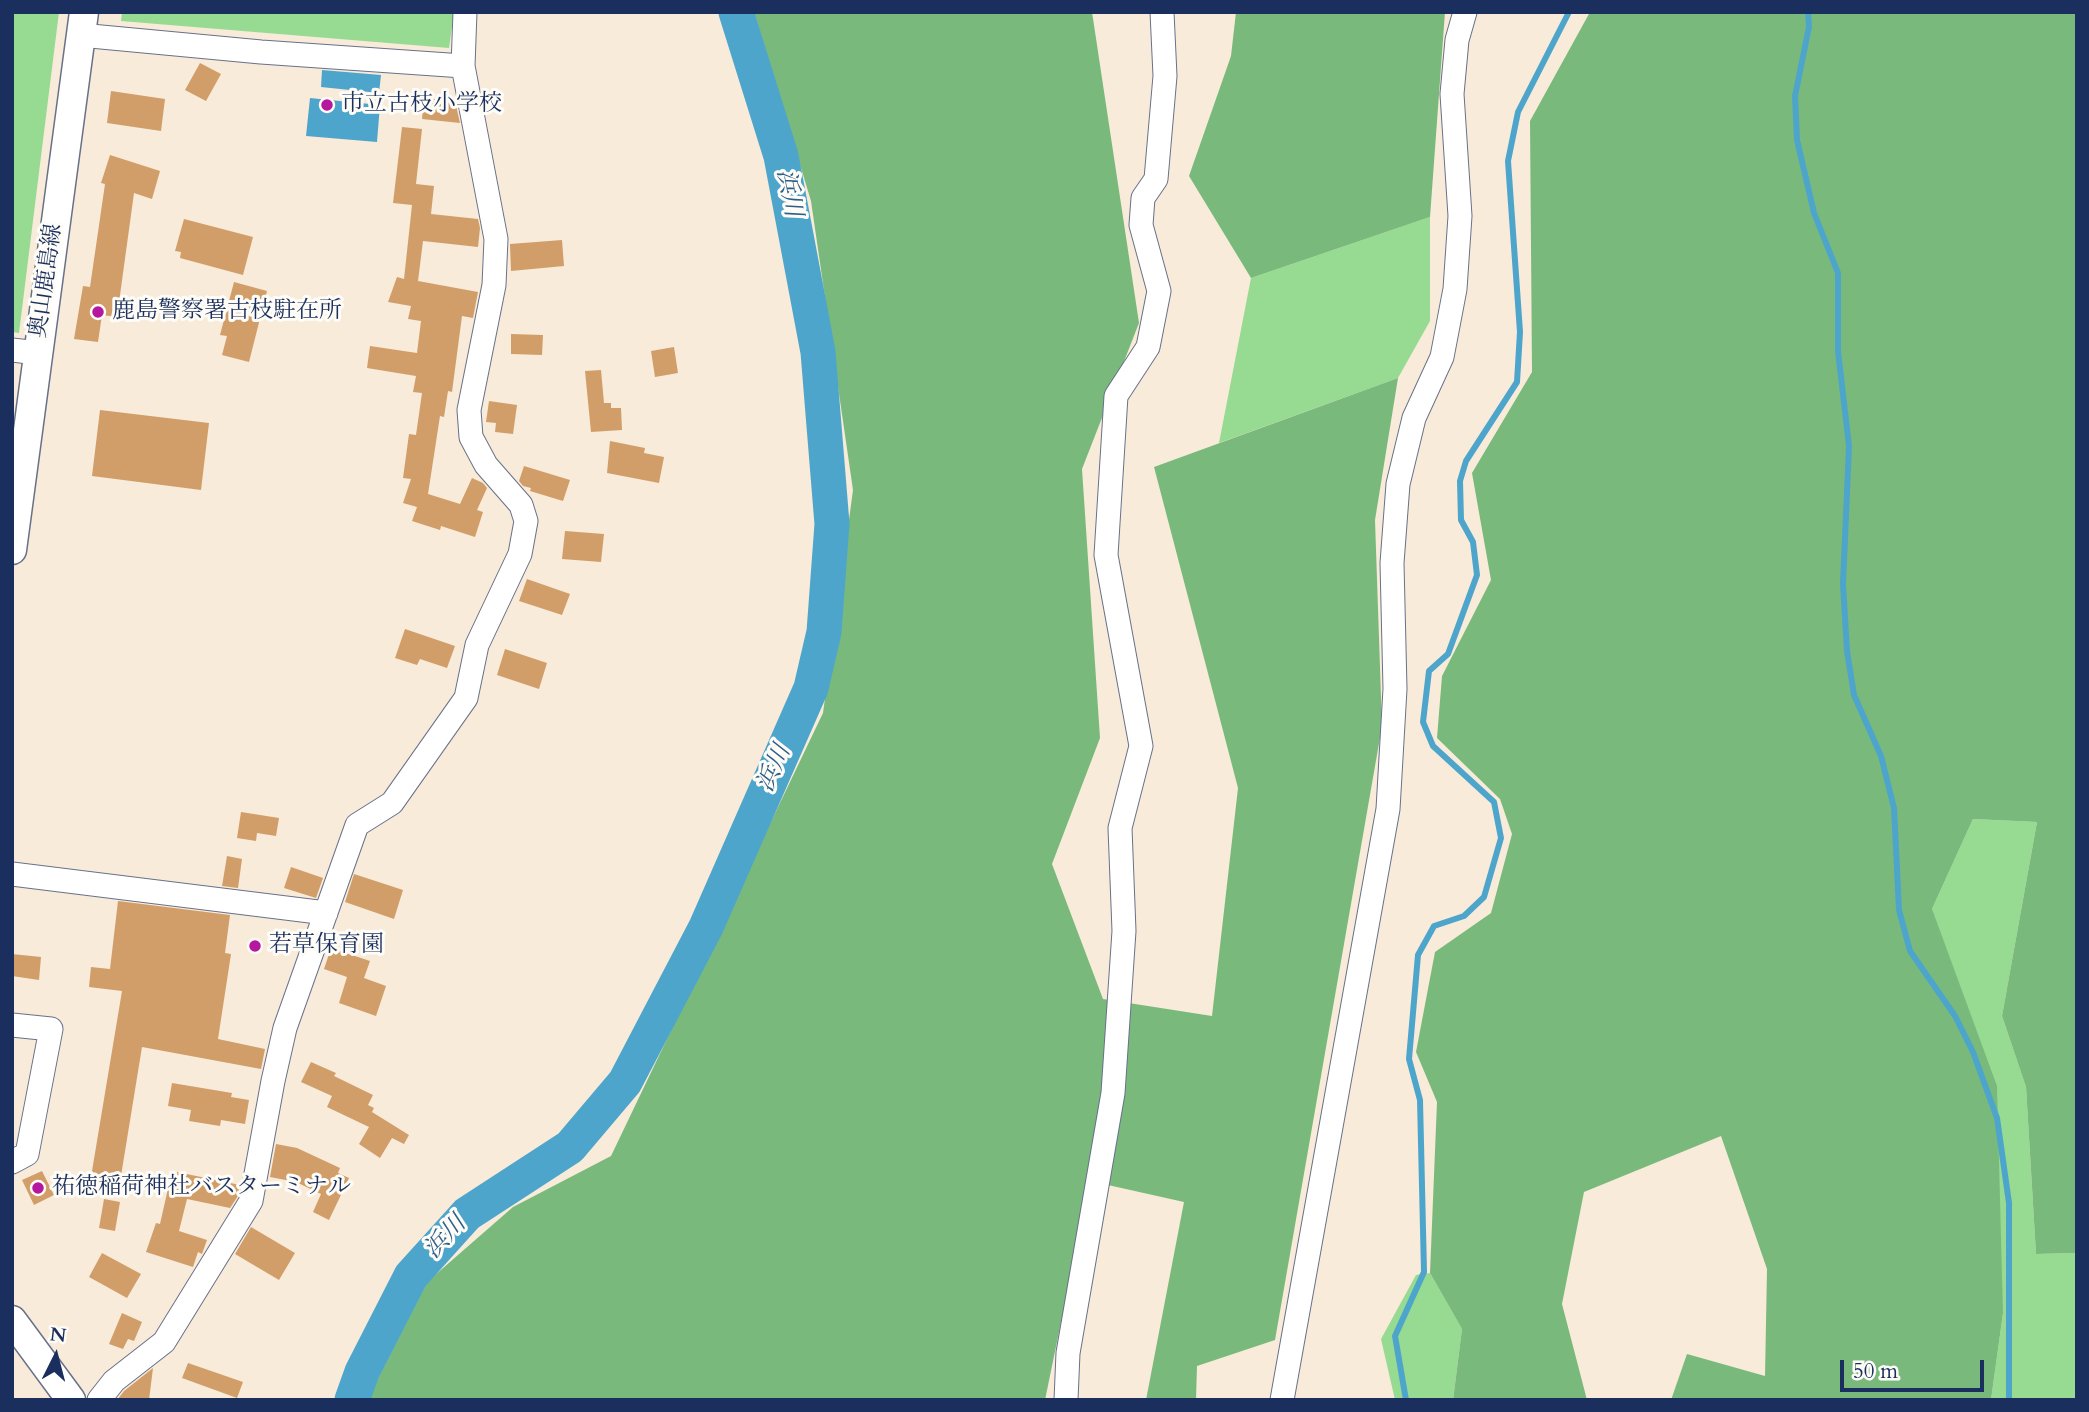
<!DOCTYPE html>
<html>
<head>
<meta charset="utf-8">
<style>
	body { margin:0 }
	#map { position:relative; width:2089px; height:1412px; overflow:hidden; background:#f8ebd9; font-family:Cardo,serif }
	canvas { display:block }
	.frame { position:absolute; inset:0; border:14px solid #1b2f5e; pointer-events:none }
	.north { position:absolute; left:21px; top:1321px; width:70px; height:70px; -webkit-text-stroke:5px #fdfcf7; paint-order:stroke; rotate:6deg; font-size:19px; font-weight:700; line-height:28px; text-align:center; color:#1b2f5e }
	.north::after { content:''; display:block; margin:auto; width:24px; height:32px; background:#1b2f5e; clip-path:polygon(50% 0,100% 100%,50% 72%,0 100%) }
	.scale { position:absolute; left:1840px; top:1360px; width:144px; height:32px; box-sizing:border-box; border:4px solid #1b2f5e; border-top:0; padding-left:9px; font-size:21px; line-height:24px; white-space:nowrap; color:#1b2f5e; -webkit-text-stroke:5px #fdfcf7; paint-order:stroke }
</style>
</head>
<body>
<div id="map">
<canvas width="2089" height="1412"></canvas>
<div class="frame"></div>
<div class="north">N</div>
<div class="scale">50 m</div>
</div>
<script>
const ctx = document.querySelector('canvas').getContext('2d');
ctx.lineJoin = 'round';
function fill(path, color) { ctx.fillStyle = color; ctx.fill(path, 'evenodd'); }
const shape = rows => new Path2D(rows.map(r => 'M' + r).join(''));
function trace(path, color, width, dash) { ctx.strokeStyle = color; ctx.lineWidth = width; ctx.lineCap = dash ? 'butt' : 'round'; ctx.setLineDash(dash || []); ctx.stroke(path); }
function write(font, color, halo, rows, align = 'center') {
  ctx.font = font + ' Cardo,"Noto Serif JP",serif'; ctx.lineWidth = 6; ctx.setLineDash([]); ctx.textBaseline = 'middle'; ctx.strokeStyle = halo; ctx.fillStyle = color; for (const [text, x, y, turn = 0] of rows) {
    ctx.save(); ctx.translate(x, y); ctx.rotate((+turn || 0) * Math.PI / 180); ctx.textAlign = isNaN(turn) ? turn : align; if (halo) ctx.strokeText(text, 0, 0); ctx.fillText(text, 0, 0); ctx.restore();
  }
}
fill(shape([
	[12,12,59,12,19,333,12,332],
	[122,12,454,12,449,48,121,21],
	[1430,217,1430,321,1398,378,1219,443,1251,278],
	[1973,819,2037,822,2002,1016,2026,1087,2036,1254,2077,1253,2077,1400,1991,1400,2003,1313,1932,909],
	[1430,1273,1462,1329,1453,1400,1395,1400,1381,1339,1416,1275]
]), '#97da92');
fill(shape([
	[754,12,1092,12,1139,323,1082,469,1100,738,1052,864,1103,999,1212,1016,1238,788,1154,467,1398,378,1375,520,1382,726,1275,1340,1197,1366,1196,1400,1146,1400,1184,1202,1090,1181,1045,1400,367,1400,427,1282,513,1207,611,1156,823,713,853,490,811,201],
	[1236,12,1445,12,1430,217,1251,278,1189,176,1231,56],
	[1590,12,2077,12,2077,1253,2036,1254,2026,1087,2002,1016,2037,822,1973,819,1932,909,1997,1086,2003,1313,1991,1400,1671,1400,1687,1354,1765,1376,1767,1269,1721,1136,1584,1192,1562,1304,1587,1400,1453,1400,1462,1329,1430,1273,1437,1102,1416,1052,1435,952,1491,913,1512,834,1500,799,1437,738,1442,676,1491,580,1472,473,1532,372,1530,121]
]), '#79ba7c');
fill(shape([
	[322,70,381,75,379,93,321,87],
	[310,98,380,105,377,142,306,136]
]), '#4ea5cb');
trace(shape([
	[1808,12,1809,27,1795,96,1797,140,1814,213,1838,273,1838,351,1849,446,1843,584,1847,651,1854,695,1881,756,1894,808,1899,910,1910,951,1955,1016,1973,1052,1997,1118,2009,1203,2009,1400],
	[1406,1400,1395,1336,1424,1272,1420,1100,1409,1059,1418,955,1434,926,1464,916,1484,897,1501,838,1494,802,1433,746,1423,722,1429,671,1448,654,1477,575,1473,542,1461,520,1460,481,1466,461,1517,382,1520,332,1508,161,1518,112,1569,12]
]), '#4ea5cb', 6);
trace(shape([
	[352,1400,362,1372,411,1276,467,1214,570,1147,625,1082,706,927,811,688,824,632,832,524,818,352,781,156,736,12]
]), '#4ea5cb', 35);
fill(shape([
	[200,63,221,74,206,101,185,90],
	[111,91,165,99,161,131,107,123],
	[424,98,455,101,460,123,422,119],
	[402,127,422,129,416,184,434,186,431,214,478,219,480,228,478,247,423,241,418,281,478,292,473,318,462,316,452,392,448,391,444,417,440,416,428,494,460,504,472,478,483,483,487,488,477,510,483,512,475,537,441,526,440,530,412,521,417,507,403,503,411,479,403,478,409,434,416,435,422,393,413,392,416,376,367,368,370,346,417,353,421,321,408,319,411,306,388,302,397,277,404,279,412,205,393,203],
	[110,155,160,171,152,199,134,193,117,317,102,315,98,342,74,339,83,286,90,287,105,184,101,183],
	[184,219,253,237,243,275,180,258,181,252,175,251],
	[562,240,564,266,511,271,510,244],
	[234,282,267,291,249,362,222,355,227,336,220,335],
	[511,334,543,335,542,355,511,354],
	[674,347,678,373,655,377,651,351],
	[601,370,604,403,611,403,611,408,621,408,622,430,591,432,585,371],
	[489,401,517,405,513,434,495,432,496,423,486,422],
	[100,410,209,423,201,490,92,476],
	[610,441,645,448,644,453,664,457,659,483,607,473],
	[524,466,570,480,563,501,530,491,531,488,523,486,519,481],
	[565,531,604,534,601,562,562,559],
	[527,579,570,594,562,615,519,601],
	[405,629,455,646,447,668,420,659,417,665,395,658],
	[505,649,547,663,539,689,497,675],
	[241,812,279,818,276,836,257,833,256,841,237,838],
	[227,856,242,859,238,888,222,886],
	[291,867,323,878,316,898,284,888],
	[354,874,403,890,394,919,345,902],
	[118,901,230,915,225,953,231,954,218,1039,265,1049,261,1069,142,1047,120,1182,91,1177,122,991,89,987,91,967,110,969],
	[331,948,370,961,364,978,386,986,376,1016,339,1003,347,977,324,969],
	[12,954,41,957,39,980,12,976],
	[311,1062,336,1073,334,1076,373,1095,368,1105,374,1108,372,1112,409,1135,404,1144,392,1138,380,1158,359,1144,369,1127,327,1107,332,1096,301,1082],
	[172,1083,232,1093,231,1097,249,1100,245,1124,221,1120,220,1126,189,1121,191,1110,168,1106],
	[276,1144,297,1148,340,1168,338,1173,349,1178,329,1220,313,1212,321,1194,296,1182,270,1177],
	[42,1171,54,1195,34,1205,22,1180],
	[172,1171,240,1185,238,1196,230,1208,187,1199,179,1231,207,1240,202,1254,198,1252,193,1267,146,1252,156,1223,160,1224],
	[104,1199,120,1202,115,1231,99,1228],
	[251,1227,295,1253,279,1280,235,1254],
	[102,1253,141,1274,127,1298,89,1277],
	[122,1313,142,1322,134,1341,128,1339,123,1349,109,1344],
	[188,1363,243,1382,237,1398,182,1378],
	[153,1368,149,1400,117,1400,124,1391]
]), '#d19e69');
const minor = shape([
	[80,35,261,52,463,66],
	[12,350,38,353],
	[12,874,326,913],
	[12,1025,51,1029,27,1154,12,1162],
	[99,1400,114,1381,164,1342,251,1201,273,1081,285,1028,357,825,392,803,466,698,477,645,520,554,526,521,521,505,486,465,471,437,469,410,494,285,496,239,463,66,465,12],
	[1066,1400,1068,1353,1113,1093,1124,931,1120,828,1141,746,1106,555,1116,396,1148,347,1159,291,1141,225,1143,198,1156,179,1165,76,1162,12],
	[1282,1400,1388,809,1395,689,1392,563,1398,484,1414,418,1442,357,1455,289,1460,216,1452,94,1457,40,1465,12]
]);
const major = shape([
	[12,550,84,12],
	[12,1320,71,1400]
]);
trace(minor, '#687189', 25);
trace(major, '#687189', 31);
trace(minor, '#fff', 23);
trace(major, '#fff', 28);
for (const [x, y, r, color] of [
	[327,105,7,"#b5179e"],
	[98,312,7,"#b5179e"],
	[255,946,7,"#b5179e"],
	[38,1188,7,"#b5179e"]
]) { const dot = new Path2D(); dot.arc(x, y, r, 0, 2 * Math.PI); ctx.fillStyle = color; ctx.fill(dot); trace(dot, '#fdfcf7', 2.5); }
write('23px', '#1b2f5e', '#fdfcf7', [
	["市立古枝小学校",341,105],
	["鹿島警察署古枝駐在所",112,312],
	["若草保育園",269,946],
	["祐徳稲荷神社バスターミナル",52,1188]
], 'left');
write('23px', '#1b2f5e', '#fdfcf7', [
	["奥山鹿島線",47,281,-82]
]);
write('italic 24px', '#2f5e8a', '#fdfcf7', [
	["浜川",788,193,79],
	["浜川",775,769,-66],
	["浜川",446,1238,-47]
]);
</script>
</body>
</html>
